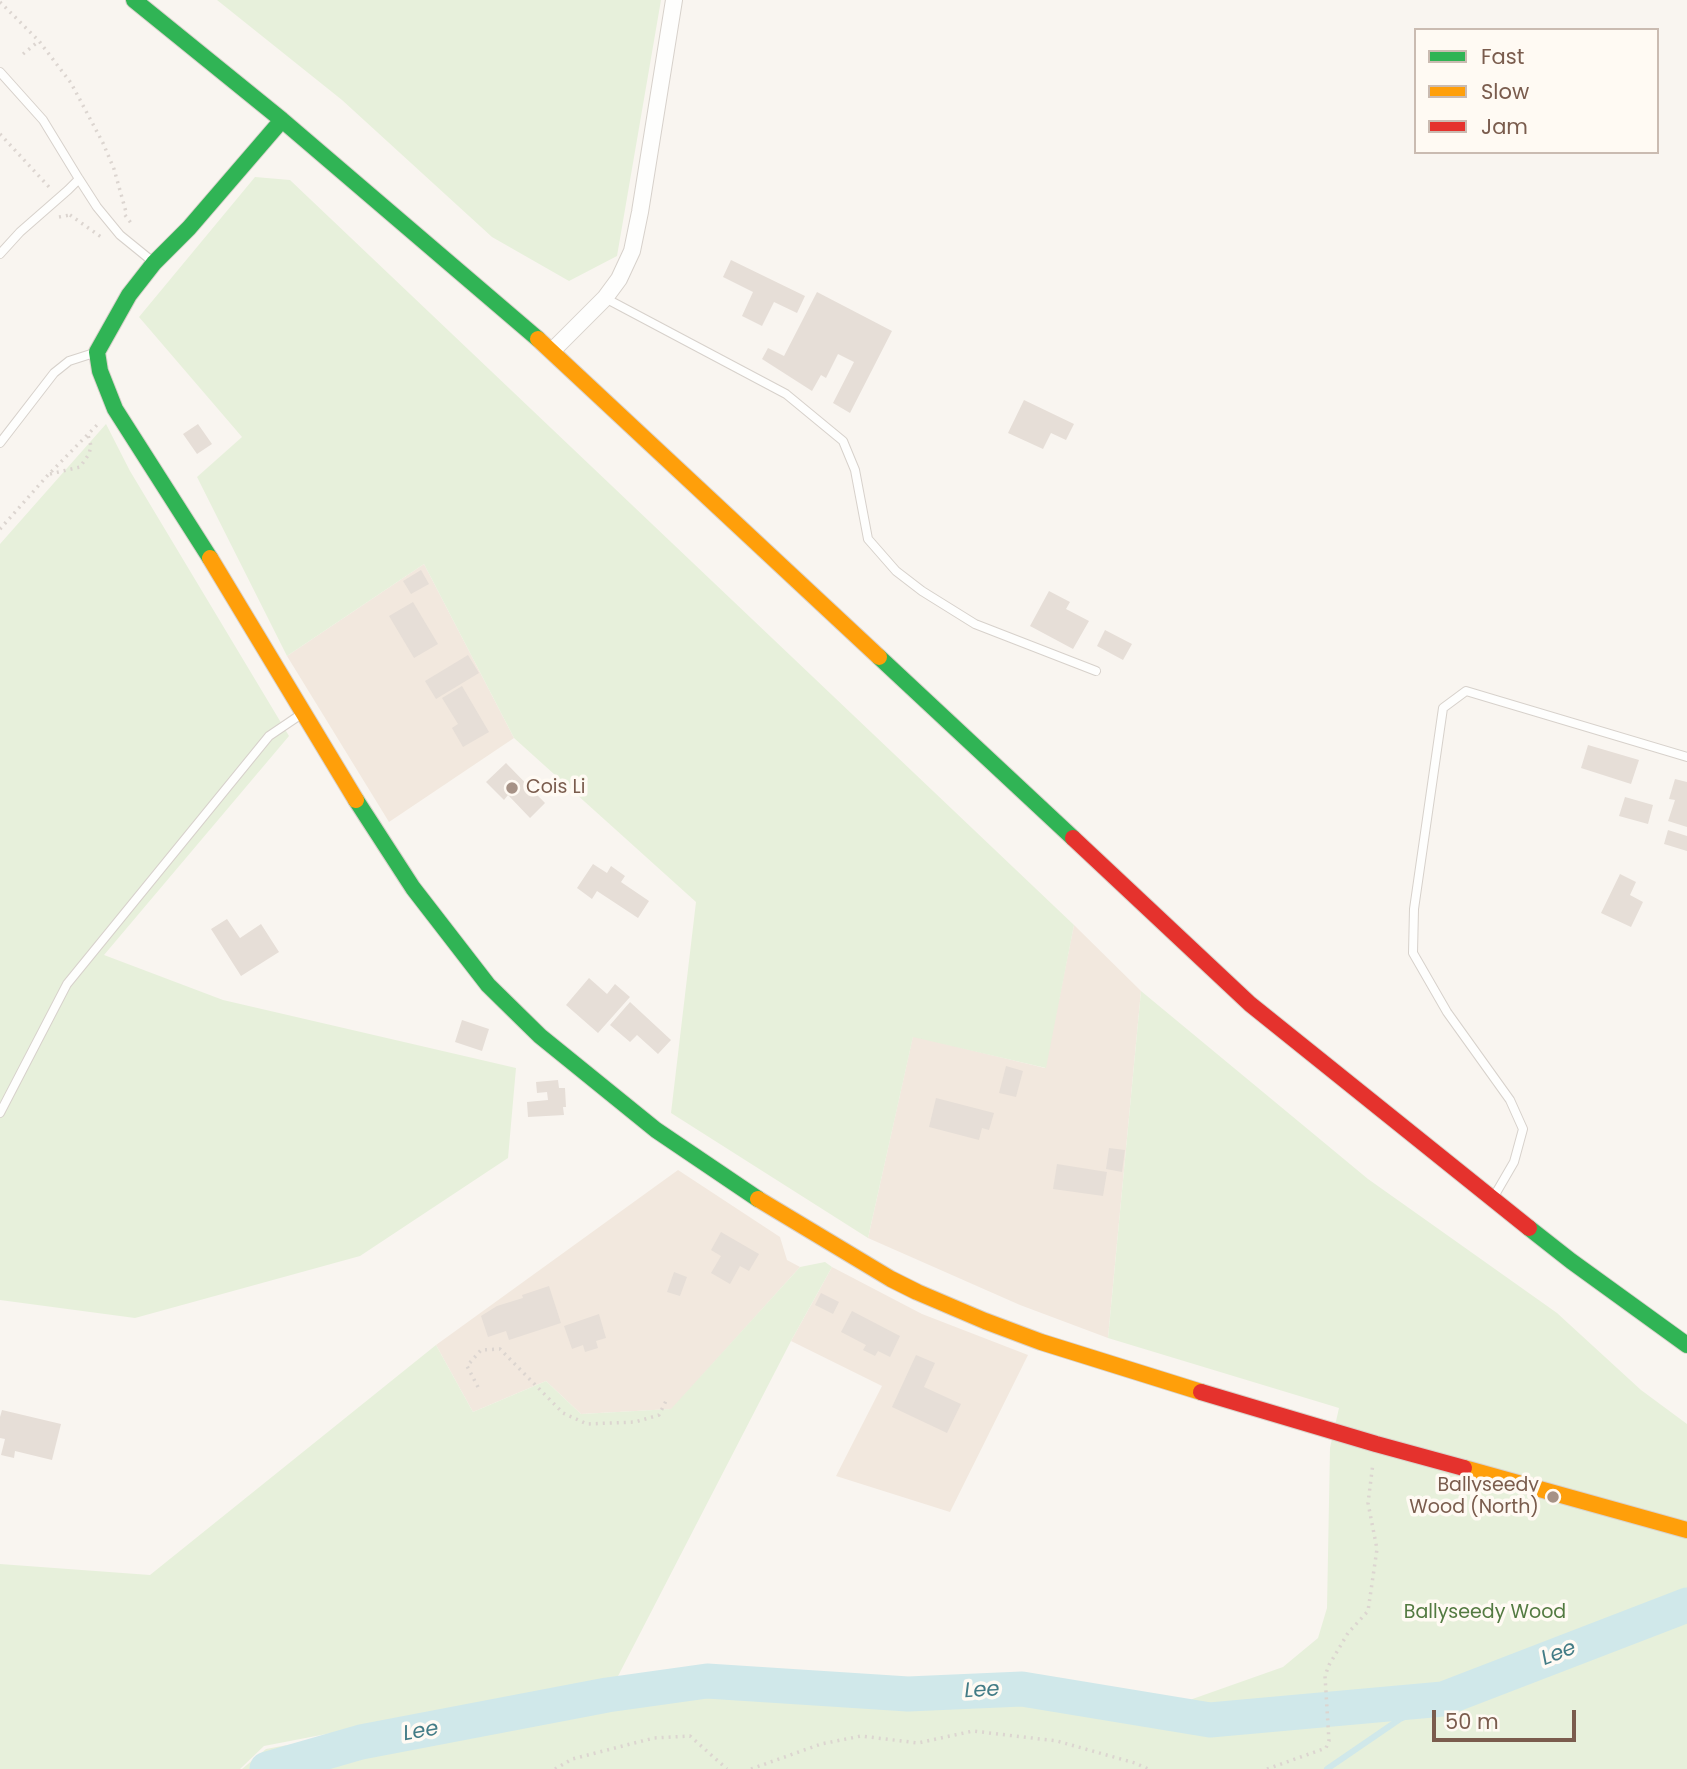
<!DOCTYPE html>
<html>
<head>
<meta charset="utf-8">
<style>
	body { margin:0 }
	#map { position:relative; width:1687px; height:1769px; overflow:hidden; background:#f9f5f0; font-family:Poppins,sans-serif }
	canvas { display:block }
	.legend { position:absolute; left:1414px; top:28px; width:245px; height:126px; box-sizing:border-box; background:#fffaf3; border:2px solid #cabbb1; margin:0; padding:9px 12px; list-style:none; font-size:21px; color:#7a5c4d }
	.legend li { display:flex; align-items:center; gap:14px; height:35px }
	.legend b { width:35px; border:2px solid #cabbb1 }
	.scale { position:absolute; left:1432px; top:1710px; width:144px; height:32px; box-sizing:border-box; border:4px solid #7a5c4d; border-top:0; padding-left:9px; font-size:21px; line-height:24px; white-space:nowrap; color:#7a5c4d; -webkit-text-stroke:5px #fffaf3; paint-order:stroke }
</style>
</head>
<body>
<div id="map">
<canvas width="1687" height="1769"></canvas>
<ul class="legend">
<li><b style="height:9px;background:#30b455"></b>Fast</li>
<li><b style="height:9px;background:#ff9f0a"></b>Slow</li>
<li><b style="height:9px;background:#e5322d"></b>Jam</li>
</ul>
<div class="scale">50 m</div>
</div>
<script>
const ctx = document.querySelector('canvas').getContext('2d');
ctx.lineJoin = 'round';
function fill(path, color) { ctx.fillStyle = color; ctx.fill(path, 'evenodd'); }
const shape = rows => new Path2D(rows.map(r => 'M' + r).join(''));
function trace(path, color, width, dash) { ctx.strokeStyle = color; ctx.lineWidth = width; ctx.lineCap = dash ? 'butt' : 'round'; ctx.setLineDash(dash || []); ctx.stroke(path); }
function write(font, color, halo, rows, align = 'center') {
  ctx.font = font + ' Poppins,sans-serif'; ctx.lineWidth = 7; ctx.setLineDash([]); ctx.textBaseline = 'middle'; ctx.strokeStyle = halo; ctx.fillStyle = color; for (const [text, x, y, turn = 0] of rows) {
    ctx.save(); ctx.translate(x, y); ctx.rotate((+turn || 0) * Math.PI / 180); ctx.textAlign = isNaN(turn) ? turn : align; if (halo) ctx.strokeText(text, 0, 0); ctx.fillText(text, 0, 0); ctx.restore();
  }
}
fill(shape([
	[424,564,514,738,389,822,287,656],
	[1074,925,1141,991,1108,1338,1020,1305,868,1238,913,1036,1045,1068],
	[678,1170,780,1237,787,1260,800,1267,672,1409,581,1414,546,1381,473,1412,436,1345],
	[832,1267,922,1314,1028,1355,950,1512,836,1476,882,1386,791,1341]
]), '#f2e8de');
fill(shape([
	[217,0,661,0,617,256,569,281,492,237,342,100],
	[255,177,290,180,1074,925,1046,1068,913,1037,868,1238,671,1113,696,902,514,738,424,564,287,656,197,477,242,437,139,317],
	[106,424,130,471,289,736,104,955,223,1000,516,1068,508,1158,360,1256,135,1318,0,1300,0,544],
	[1141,991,1368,1179,1557,1313,1641,1390,1687,1424,1687,1769,242,1769,266,1749,679,1672,896,1683,1021,1678,1184,1702,1283,1667,1318,1638,1327,1608,1330,1448,1339,1408,1108,1338],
	[825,1262,832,1267,791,1341,617,1678,264,1746,240,1769,0,1769,0,1564,150,1575,436,1345,473,1412,546,1381,581,1414,671,1409,800,1267]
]), '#e7f0db');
trace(shape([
	[1327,1769,1400,1719,1443,1699]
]), '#d0e8ea', 6);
trace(shape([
	[267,1769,361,1742,607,1695,707,1681,908,1694,1022,1689,1210,1720,1443,1699,1687,1605]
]), '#d0e8ea', 35);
fill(shape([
	[731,260,805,296,797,313,774,302,762,326,742,316,753,292,723,277],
	[817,292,892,331,850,413,833,403,854,362,838,354,826,378,821,375,812,391,762,359,768,348,784,356],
	[1024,400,1074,424,1066,440,1051,433,1043,449,1008,433],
	[198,424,212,444,197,454,183,434],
	[421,570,429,584,411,594,403,581],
	[1049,591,1070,602,1066,609,1089,621,1073,649,1030,626],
	[413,602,438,644,414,658,389,616],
	[1105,630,1132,644,1123,660,1097,646],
	[468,655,479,673,436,699,425,681],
	[462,686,489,732,463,747,452,728,458,724,442,698],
	[1588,745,1639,760,1631,784,1581,768],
	[506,763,545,803,530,818,508,795,504,800,486,782],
	[1675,779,1687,782,1687,827,1668,821,1675,800,1669,799],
	[1625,797,1653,805,1648,824,1619,816],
	[1668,830,1687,836,1687,851,1664,844],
	[593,864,607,873,611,866,625,876,621,882,649,901,638,918,597,891,592,899,577,888],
	[1620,874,1636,882,1630,895,1643,902,1631,927,1601,913],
	[227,919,240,938,261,924,279,952,241,976,211,929],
	[589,978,607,994,615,984,630,997,598,1033,566,1005],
	[630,1002,671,1040,658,1054,637,1035,630,1042,610,1025],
	[462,1020,489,1029,482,1051,455,1042],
	[1006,1066,1023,1071,1016,1097,999,1093],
	[558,1080,559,1088,565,1088,566,1107,563,1107,564,1115,528,1117,527,1102,548,1100,547,1092,537,1093,536,1082],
	[936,1098,994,1113,989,1130,982,1128,979,1140,929,1127],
	[1109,1148,1125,1150,1122,1172,1106,1169],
	[1057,1164,1107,1172,1103,1196,1053,1189],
	[721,1232,759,1254,749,1271,740,1266,730,1284,711,1273,721,1256,711,1250],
	[674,1272,687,1277,680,1296,667,1292],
	[549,1286,561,1323,509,1340,506,1331,488,1337,481,1316,497,1306,523,1298,522,1295],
	[821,1293,839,1302,833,1314,815,1305],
	[852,1311,900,1336,890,1357,878,1351,875,1356,863,1350,866,1345,841,1332],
	[599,1314,606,1338,596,1341,598,1348,585,1352,583,1345,572,1349,564,1326],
	[916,1355,935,1363,924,1387,961,1404,947,1433,892,1407],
	[2,1410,61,1424,52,1460,15,1451,14,1458,1,1455,5,1439,0,1438,0,1417]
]), '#e6ded7');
const lane = shape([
	[0,72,43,120,79,179,97,207,120,235,152,261],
	[0,254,20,232,68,190,79,179],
	[605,298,786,394,843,441,855,470,868,539,896,571,922,591,975,624,1096,671],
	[0,443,54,373,69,361,94,353],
	[0,1113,67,984,269,736,300,715],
	[1496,1193,1514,1162,1523,1129,1510,1100,1447,1012,1413,953,1414,909,1443,708,1466,691,1687,757]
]);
const street = shape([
	[552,351,605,298,619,279,632,251,640,212,674,0]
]);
const fast = shape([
	[134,0,282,120,538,339],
	[210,558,115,409,100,371,97,352,129,295,154,263,189,228,282,120],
	[879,657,1073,838],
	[356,800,413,888,488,985,540,1036,656,1130,758,1199],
	[1529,1228,1571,1261,1687,1345]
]);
const slow = shape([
	[538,339,879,657],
	[210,558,356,800],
	[758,1199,891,1279,917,1292,985,1321,1041,1342,1201,1392],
	[1464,1468,1687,1530]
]);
const jam = shape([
	[1073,838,1250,1004,1529,1228],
	[1201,1392,1376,1444,1464,1468]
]);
trace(lane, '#d7d1cb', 10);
trace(street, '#d7d1cb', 18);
trace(fast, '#d9d2cb', 18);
trace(slow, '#d9d2cb', 18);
trace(jam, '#d9d2cb', 18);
trace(shape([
	[0,2,39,41,71,83,103,143,114,169,126,212,125,215,131,223],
	[23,54,39,41],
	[0,134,50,188],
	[70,215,104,239],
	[59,217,70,215],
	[50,474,80,467,89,454,91,446,88,435],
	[0,529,48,475,99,423],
	[478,1387,467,1366,481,1350,500,1349,563,1413,587,1424,635,1422,659,1415,667,1399],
	[555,1769,572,1759,654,1738,690,1736,727,1769],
	[751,1769,821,1744,861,1736,918,1743,973,1731,1057,1741,1135,1763,1148,1769],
	[1267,1769,1326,1748,1329,1741,1325,1676,1329,1665,1348,1633,1368,1611,1377,1549,1368,1503,1373,1463]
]), '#dcd5d0', 3.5, [2, 5]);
trace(lane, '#fefefd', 8);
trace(street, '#fefefd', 16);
trace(fast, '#30b455', 16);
trace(slow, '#ff9f0a', 16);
trace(jam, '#e5322d', 16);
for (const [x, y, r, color] of [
	[512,788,7,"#a69286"],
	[1553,1497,7,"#a69286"]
]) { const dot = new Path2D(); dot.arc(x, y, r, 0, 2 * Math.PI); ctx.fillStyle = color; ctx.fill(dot); trace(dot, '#fffaf3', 2.5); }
write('19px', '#7a5c4d', '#fffaf3', [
	["Cois Li",526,788],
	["Ballyseedy",1539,1486,"right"],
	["Wood (North)",1539,1508,"right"]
], 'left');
write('19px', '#537a41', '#fffaf3', [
	["Ballyseedy Wood",1485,1613]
]);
write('italic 21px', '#437c86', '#fffaf3', [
	["Lee",1559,1654,-21],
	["Lee",982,1691,-3],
	["Lee",421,1732,-10]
]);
</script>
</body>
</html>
